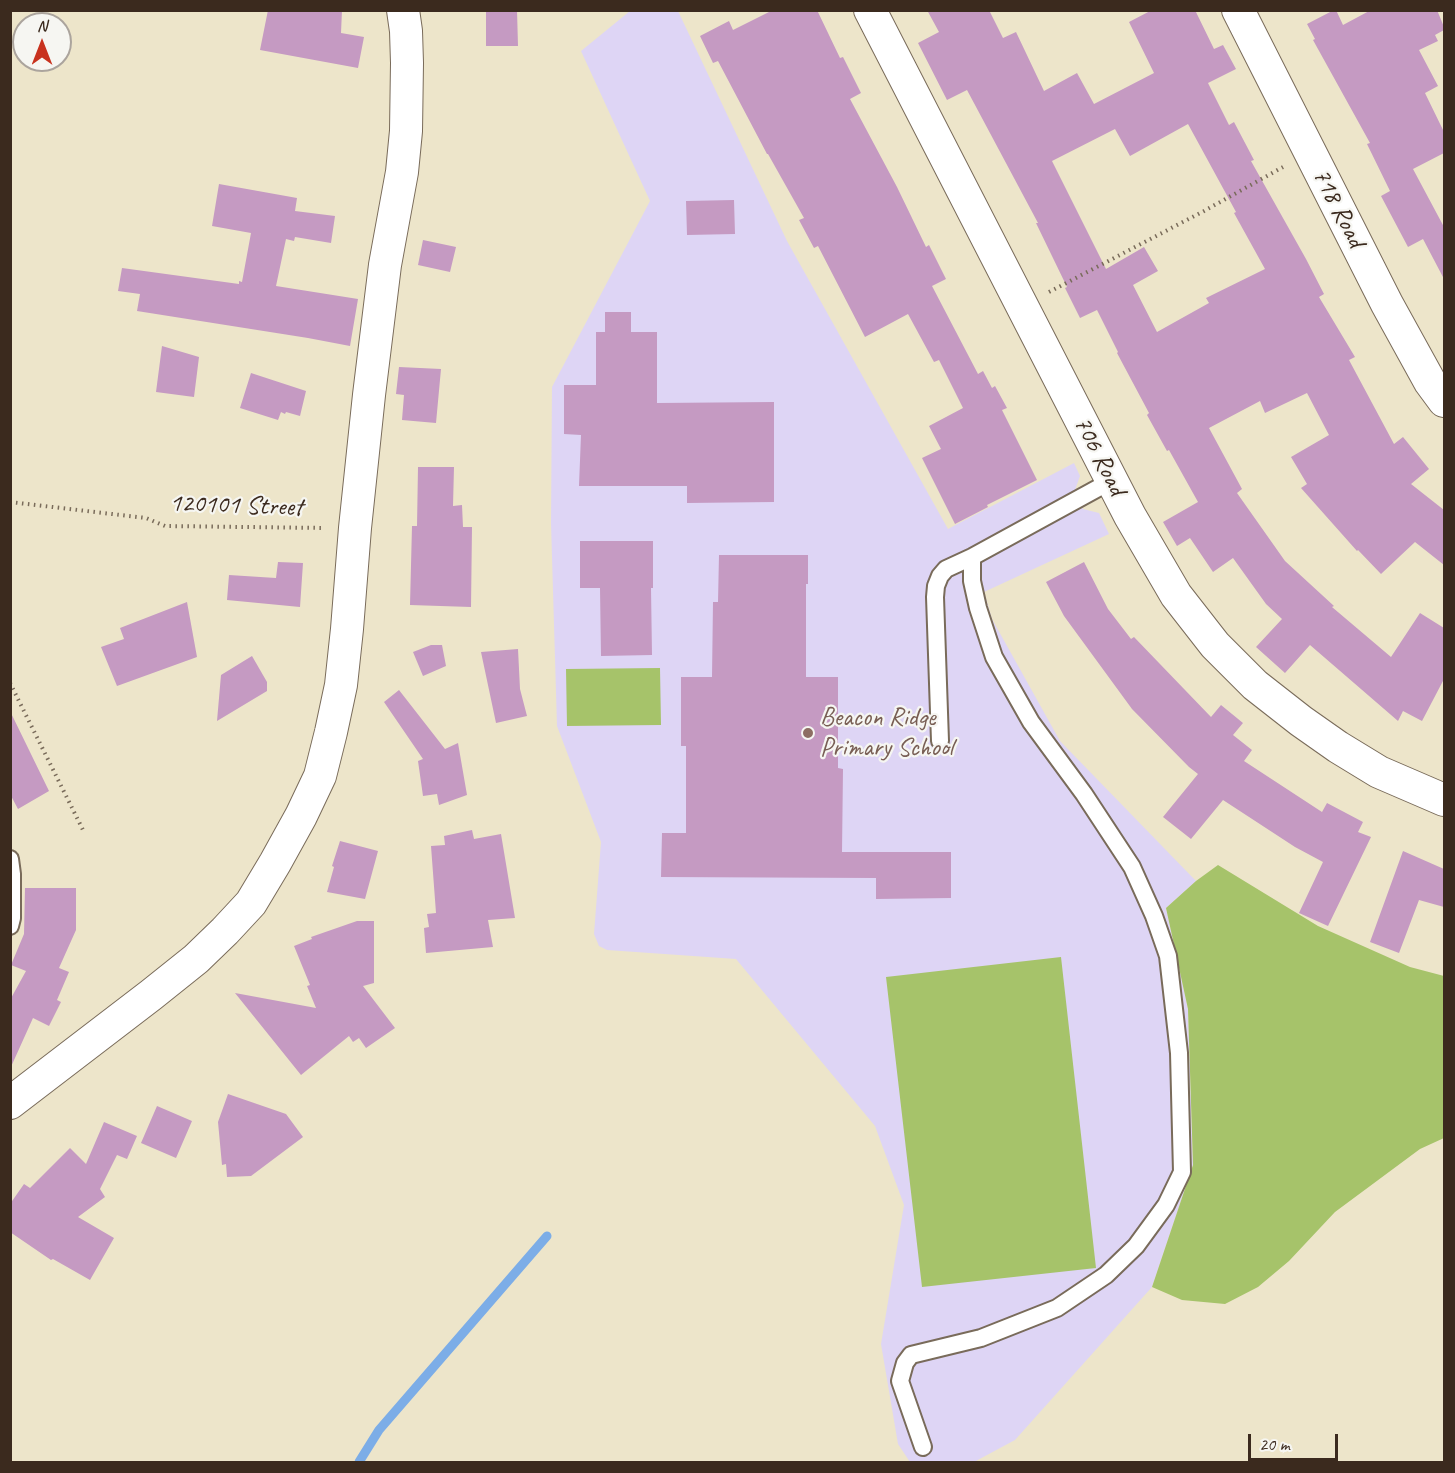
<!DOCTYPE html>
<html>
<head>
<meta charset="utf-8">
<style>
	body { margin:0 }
	#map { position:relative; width:1455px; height:1473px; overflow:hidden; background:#ede5ca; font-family:Caveat,sans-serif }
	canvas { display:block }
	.frame { position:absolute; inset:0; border:12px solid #3b2a1e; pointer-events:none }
	.north { position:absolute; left:12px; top:12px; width:60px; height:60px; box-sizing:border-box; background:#f6f6f2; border:2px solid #aba49d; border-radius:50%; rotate:0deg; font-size:16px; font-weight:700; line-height:24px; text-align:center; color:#3b2a1e }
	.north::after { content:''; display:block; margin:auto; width:21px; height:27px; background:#c8321e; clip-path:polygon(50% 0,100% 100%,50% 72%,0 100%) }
	.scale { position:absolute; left:1248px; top:1434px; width:90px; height:27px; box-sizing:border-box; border:3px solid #3b2a1e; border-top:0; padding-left:8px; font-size:18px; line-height:21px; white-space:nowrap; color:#3b2a1e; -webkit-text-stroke:4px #f6f6f2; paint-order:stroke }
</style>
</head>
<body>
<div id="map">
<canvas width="1455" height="1473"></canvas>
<div class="frame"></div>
<div class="north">N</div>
<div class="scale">20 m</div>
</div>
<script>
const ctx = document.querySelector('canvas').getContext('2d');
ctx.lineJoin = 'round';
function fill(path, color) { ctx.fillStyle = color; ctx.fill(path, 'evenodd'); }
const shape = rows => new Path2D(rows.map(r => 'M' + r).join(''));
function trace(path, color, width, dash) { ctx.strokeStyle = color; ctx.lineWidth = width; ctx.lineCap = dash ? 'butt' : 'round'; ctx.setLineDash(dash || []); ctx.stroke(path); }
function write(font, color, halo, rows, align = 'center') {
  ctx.font = font + ' Caveat,sans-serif'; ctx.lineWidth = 4.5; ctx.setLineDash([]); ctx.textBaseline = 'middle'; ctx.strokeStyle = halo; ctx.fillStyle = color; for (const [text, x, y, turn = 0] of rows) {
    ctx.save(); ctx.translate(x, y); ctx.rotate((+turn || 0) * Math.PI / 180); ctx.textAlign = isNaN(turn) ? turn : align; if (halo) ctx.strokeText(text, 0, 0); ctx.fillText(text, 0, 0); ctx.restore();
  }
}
fill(shape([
	[630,11,678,11,787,241,948,529,1074,463,1080,476,1075,490,1083,509,1099,513,1109,534,984,592,992,619,1060,741,1196,881,1166,908,1188,1009,1193,1165,1152,1287,1015,1440,974,1462,910,1462,898,1444,881,1344,904,1205,875,1126,736,959,607,950,599,946,594,934,601,842,557,726,551,523,552,387,650,201,581,51]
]), '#ded5f5');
fill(shape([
	[660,668,661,725,567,726,566,669],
	[1218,865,1318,926,1410,967,1444,976,1444,1138,1420,1149,1335,1212,1289,1261,1258,1287,1225,1304,1182,1300,1152,1287,1193,1165,1188,1009,1166,908,1196,881],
	[1061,957,1096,1268,922,1287,886,977]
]), '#a6c36a');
trace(shape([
	[359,1462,379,1430,547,1236]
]), '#7cade7', 9);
fill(shape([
	[268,10,342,10,341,33,364,37,358,68,260,50],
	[486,10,517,10,518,46,486,46],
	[773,10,817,10,840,58,843,57,861,93,850,99,897,187,926,247,929,245,946,279,932,286,978,374,983,371,992,388,995,386,1007,408,1002,410,1037,480,987,505,988,507,955,524,922,458,941,449,929,426,963,408,939,360,934,362,908,314,865,337,818,246,814,248,799,220,804,218,768,154,767,154,718,61,713,63,700,36,729,21,733,30],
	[927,10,989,10,1003,38,1016,32,1044,91,1077,73,1094,104,1154,73,1129,22,1152,10,1195,10,1214,49,1223,45,1236,69,1208,83,1229,125,1234,122,1254,160,1251,161,1306,259,1324,294,1319,297,1355,357,1349,360,1394,444,1403,437,1429,469,1411,484,1444,510,1444,565,1415,542,1381,574,1358,550,1357,551,1301,488,1307,484,1291,457,1329,435,1307,393,1265,413,1260,401,1209,428,1242,489,1237,493,1285,561,1334,606,1332,607,1391,657,1420,613,1444,628,1444,679,1422,721,1403,711,1398,721,1310,645,1285,673,1256,647,1282,619,1266,604,1233,558,1213,572,1190,538,1177,546,1163,522,1198,502,1169,450,1167,451,1147,415,1149,413,1117,353,1118,352,1097,310,1080,318,1065,288,1067,287,1036,223,1038,223,967,90,947,100,918,43,939,32],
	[1188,124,1236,212,1234,213,1265,269,1206,298,1209,303,1157,332,1133,285,1158,271,1144,247,1106,269,1052,161,1115,129,1130,156],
	[1334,10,1336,10,1343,25,1371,10,1437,10,1444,27,1444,30,1435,35,1438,41,1419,50,1438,86,1425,93,1444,132,1444,153,1413,169,1444,227,1444,279,1423,239,1408,247,1381,196,1390,191,1367,144,1370,143,1313,40,1315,39,1307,24],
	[219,184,297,198,295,211,335,216,331,243,295,237,294,241,286,239,276,286,358,299,350,346,308,338,137,311,140,294,118,291,122,268,239,284,239,281,242,282,251,233,212,226],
	[734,200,735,234,687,235,686,201],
	[423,240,456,247,450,272,418,265],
	[605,312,631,312,631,332,657,332,657,403,774,402,774,502,687,503,687,486,579,486,581,435,564,434,564,385,596,385,596,332,605,332],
	[162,346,199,357,194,397,156,392],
	[399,367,441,369,436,423,402,420,404,395,396,394],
	[251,373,306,391,300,416,286,412,285,414,281,412,278,420,240,408],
	[418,467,454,467,453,506,462,505,463,527,472,527,471,607,410,605,412,526,417,526],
	[580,541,653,541,653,588,651,588,652,655,601,656,600,588,580,588],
	[719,555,808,555,808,584,806,584,806,677,838,677,838,768,843,769,842,852,951,852,951,898,876,899,876,878,661,877,662,833,686,833,686,746,681,746,681,677,712,677,713,602,718,602],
	[278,562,303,563,300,607,227,600,229,575,276,578],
	[1084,562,1108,609,1131,639,1134,637,1211,717,1221,705,1243,723,1233,735,1252,750,1244,761,1322,812,1327,803,1363,822,1358,832,1371,837,1328,926,1299,913,1323,862,1295,847,1223,800,1191,839,1163,817,1198,774,1189,767,1132,709,1064,616,1046,582],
	[187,602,197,657,117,686,101,647,124,639,120,628],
	[431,645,442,645,446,666,423,676,413,652],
	[518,649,520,689,527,716,496,723,481,652],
	[252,656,267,682,267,691,217,721,221,675],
	[399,690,445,749,458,743,467,795,439,805,437,794,423,796,418,761,423,759,384,702],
	[10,711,49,791,18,809,10,794],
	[472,830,474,839,501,834,515,918,488,920,493,947,426,953,424,928,429,927,427,914,436,913,431,846,445,845,444,836],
	[340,841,378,851,365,899,327,892,334,867,332,866],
	[1403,851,1444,869,1444,907,1419,900,1399,953,1370,942],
	[25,888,76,888,76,930,59,968,69,972,57,1000,61,1002,49,1026,33,1018,10,1069,10,1000,26,971,11,965,24,934],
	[357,921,374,921,374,983,363,986,395,1028,366,1048,359,1038,353,1042,349,1036,301,1075,235,993,316,1008,307,986,310,985,294,946,312,939,311,937],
	[228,1094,286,1114,303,1137,251,1176,227,1177,226,1164,222,1165,218,1122],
	[157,1106,192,1121,176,1158,141,1143],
	[104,1122,137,1136,127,1159,117,1155,100,1189,105,1197,78,1217,114,1238,90,1280,53,1259,51,1260,10,1232,10,1204,24,1184,30,1188,70,1148,86,1164]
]), '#c59ac2');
const lane = shape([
	[940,741,935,597,936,586,940,576,946,569,972,557,1111,481],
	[10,859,12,874,12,918,10,926],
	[923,1447,900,1381,905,1363,911,1355,981,1338,1057,1308,1106,1275,1136,1246,1166,1205,1182,1172,1179,1053,1168,956,1154,916,1132,867,1084,794,1031,722,994,657,978,608,972,581,972,557]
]);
const street = shape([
	[870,10,1130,516,1176,595,1215,645,1255,685,1301,721,1338,747,1379,772,1444,800],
	[1238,10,1387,304,1430,382,1444,401],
	[10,1103,151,995,196,959,225,931,251,903,275,863,301,816,320,776,331,732,341,685,347,629,355,528,369,395,385,265,402,172,406,131,407,63,406,31,403,10]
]);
trace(lane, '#796b5a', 20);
trace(street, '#796b5a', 34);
trace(shape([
	[1049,292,1204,211,1283,167],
	[10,502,146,518,165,526,325,528],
	[10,683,84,832]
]), '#796b5a', 4, [1.5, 4.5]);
trace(lane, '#fff', 16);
trace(street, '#fff', 32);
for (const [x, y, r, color] of [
	[808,733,6,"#8d6e63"]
]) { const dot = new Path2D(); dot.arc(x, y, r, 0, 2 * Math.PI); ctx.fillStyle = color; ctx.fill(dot); trace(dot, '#f6f6f2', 2); }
write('26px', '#3b2a1e', '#f6f6f2', [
	["718 Road",1338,208,63],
	["706 Road",1099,456,63],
	["120101 Street",236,506,2]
]);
write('26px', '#785e54', '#f6f6f2', [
	["Beacon Ridge",820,718],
	["Primary School",820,748]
], 'left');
</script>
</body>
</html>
